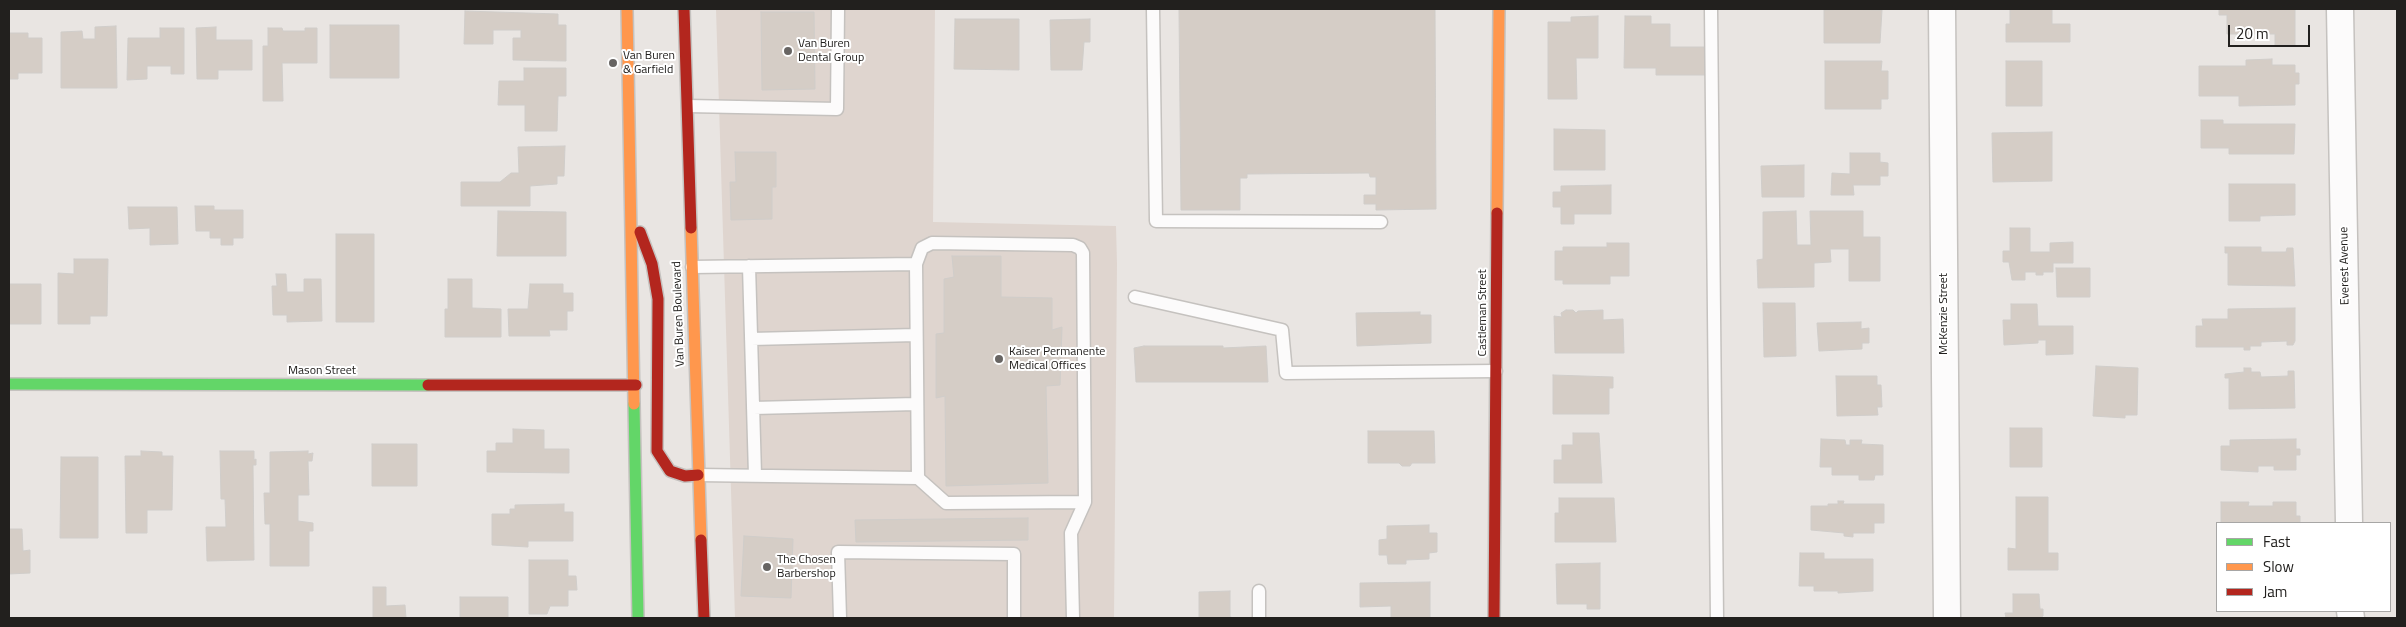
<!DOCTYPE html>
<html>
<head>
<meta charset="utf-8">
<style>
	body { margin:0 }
	#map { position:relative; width:2406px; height:627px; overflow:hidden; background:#e9e5e2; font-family:"Titillium Web",sans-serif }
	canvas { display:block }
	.frame { position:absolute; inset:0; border:10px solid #22201e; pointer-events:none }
	.legend { position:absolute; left:2216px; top:522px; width:175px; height:90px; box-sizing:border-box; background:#fff; border:1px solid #a7a6a5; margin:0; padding:6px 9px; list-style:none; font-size:15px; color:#22201e }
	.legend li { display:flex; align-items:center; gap:10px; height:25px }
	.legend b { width:25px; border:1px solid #a7a6a5 }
	.scale { position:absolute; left:2228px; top:25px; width:82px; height:22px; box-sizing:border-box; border:2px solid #22201e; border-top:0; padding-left:6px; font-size:15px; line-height:18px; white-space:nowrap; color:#22201e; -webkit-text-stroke:4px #fff; paint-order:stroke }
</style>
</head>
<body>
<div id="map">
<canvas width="2406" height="627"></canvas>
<div class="frame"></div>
<ul class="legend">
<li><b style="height:6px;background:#63d668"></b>Fast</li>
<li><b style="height:6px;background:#ff974d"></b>Slow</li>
<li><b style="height:6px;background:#b3261e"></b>Jam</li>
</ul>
<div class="scale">20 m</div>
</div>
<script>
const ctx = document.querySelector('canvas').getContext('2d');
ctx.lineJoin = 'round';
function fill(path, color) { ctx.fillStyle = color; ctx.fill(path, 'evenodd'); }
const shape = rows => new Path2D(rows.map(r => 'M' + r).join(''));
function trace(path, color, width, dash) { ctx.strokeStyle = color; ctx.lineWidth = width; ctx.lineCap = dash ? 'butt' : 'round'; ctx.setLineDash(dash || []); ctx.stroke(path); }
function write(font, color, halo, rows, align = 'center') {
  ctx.font = font + ' "Titillium Web",sans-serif'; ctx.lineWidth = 4; ctx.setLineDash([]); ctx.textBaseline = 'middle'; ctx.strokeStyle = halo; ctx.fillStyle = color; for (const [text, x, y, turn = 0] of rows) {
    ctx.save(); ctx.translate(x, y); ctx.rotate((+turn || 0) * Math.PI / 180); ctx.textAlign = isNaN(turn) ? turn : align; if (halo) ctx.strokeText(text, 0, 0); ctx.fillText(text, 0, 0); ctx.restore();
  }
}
fill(shape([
	[716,9,935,9,933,222,1116,226,1117,264,1114,618,735,618]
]), '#dfd5cf');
const building = shape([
	[1179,9,1435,9,1436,209,1376,210,1376,204,1364,204,1364,195,1376,195,1376,177,1370,177,1369,173,1247,174,1247,178,1240,178,1240,210,1181,210,1179,9],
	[1844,9,1882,10,1880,43,1824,43,1824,10,1844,9],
	[2010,9,2052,9,2052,24,2070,24,2070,42,2006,42,2006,24,2010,24,2010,9],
	[2219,9,2295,9,2295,45,2275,45,2275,34,2227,34,2227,15,2219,15,2219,9],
	[465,11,558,14,558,25,566,25,566,61,513,60,513,38,521,38,521,30,493,30,493,44,464,44,465,11],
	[761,12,814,12,815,89,762,90,761,12],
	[1598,16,1598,58,1576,58,1577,99,1548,99,1548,22,1571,22,1571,17,1598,16],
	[1625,16,1651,16,1651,24,1670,24,1670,47,1706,47,1706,75,1656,75,1656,68,1624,68,1625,16],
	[955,19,1019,19,1019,70,954,69,955,19],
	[1090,19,1090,42,1084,42,1082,70,1051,70,1050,20,1090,19],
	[330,25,399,25,399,78,330,78,330,25],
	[116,26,117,88,61,88,61,32,82,31,83,39,95,39,95,27,116,26],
	[216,27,216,40,252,40,252,70,218,70,218,79,197,79,196,28,216,27],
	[160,28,184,28,184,74,171,74,171,66,147,66,147,79,127,80,128,38,160,38,160,28],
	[268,28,282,28,283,31,305,31,305,28,317,28,317,63,282,63,283,101,263,101,263,46,268,46,268,28],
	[9,33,28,33,28,38,42,38,42,73,18,73,18,79,9,79,9,33],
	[2272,59,2272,65,2295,65,2295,73,2299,73,2299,84,2295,84,2295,105,2239,106,2239,96,2199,96,2199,66,2246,66,2246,60,2272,59],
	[1825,61,1882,61,1881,71,1888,71,1888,99,1881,99,1881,109,1825,109,1825,61],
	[2006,61,2042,61,2042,106,2006,106,2006,61],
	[524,68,566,68,566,96,558,96,557,131,525,131,525,105,498,105,499,81,524,81,524,68],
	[2201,120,2223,120,2223,124,2295,124,2294,154,2229,154,2229,148,2201,148,2201,120],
	[1554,129,1605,130,1605,170,1554,170,1554,129],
	[2052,132,2052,181,1993,182,1992,133,2052,132],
	[565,146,564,176,557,176,557,184,530,186,530,206,461,206,461,182,500,182,511,173,519,173,518,147,565,146],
	[735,152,776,152,776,187,772,187,772,219,731,220,730,182,736,182,735,152],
	[1850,153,1880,153,1880,162,1888,163,1888,176,1880,176,1880,185,1853,185,1854,195,1831,195,1832,173,1850,174,1850,153],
	[1804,165,1804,197,1762,197,1761,166,1804,165],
	[2229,184,2295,184,2295,215,2260,216,2260,221,2229,221,2229,184],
	[1611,185,1611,214,1574,214,1574,224,1561,224,1561,207,1553,207,1553,192,1561,192,1561,186,1611,185],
	[195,206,214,206,214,210,243,210,243,238,233,238,233,245,221,245,221,238,210,238,210,231,196,231,195,206],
	[128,207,177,207,178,244,150,245,150,228,129,229,128,207],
	[498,211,566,212,566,256,497,256,498,211],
	[1796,211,1797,245,1811,245,1810,211,1863,211,1863,237,1880,237,1880,281,1849,281,1849,249,1830,249,1831,262,1814,263,1814,287,1758,288,1757,260,1763,259,1763,212,1796,211],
	[2010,228,2030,228,2030,252,2050,252,2050,243,2073,242,2073,263,2053,263,2053,272,2043,272,2043,275,2036,275,2036,272,2025,272,2025,280,2012,280,2009,262,2003,262,2003,251,2010,251,2010,228],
	[336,234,374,234,374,322,336,322,336,234],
	[1607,243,1629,243,1629,276,1610,276,1610,284,1563,284,1563,280,1555,280,1555,251,1563,251,1563,247,1607,247,1607,243],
	[2225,247,2261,247,2261,252,2286,252,2287,248,2293,248,2295,286,2228,285,2228,253,2225,253,2225,247],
	[952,256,1001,256,1001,297,1052,298,1052,330,1062,327,1060,385,1046,386,1048,483,946,486,945,396,936,398,936,334,944,333,944,279,954,277,952,256],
	[74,259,108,259,107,316,90,316,90,324,58,324,58,273,74,274,74,259],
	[2056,268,2090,268,2090,297,2057,297,2056,268],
	[276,274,286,274,287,292,304,292,304,279,321,279,322,321,287,322,287,315,273,315,272,286,277,286,276,274],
	[448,279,472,279,472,308,501,309,501,337,445,337,445,309,448,309,448,279],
	[9,284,41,284,41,324,9,324,9,284],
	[530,284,563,284,563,293,573,293,573,311,567,311,567,330,549,330,550,336,509,336,508,309,528,309,530,284],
	[1763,303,1795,303,1796,356,1764,357,1763,303],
	[2011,304,2037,304,2038,326,2073,326,2073,354,2046,355,2046,340,2038,340,2038,343,2004,345,2003,320,2011,320,2011,304],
	[2295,308,2295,341,2293,345,2287,345,2287,341,2261,342,2261,346,2250,346,2250,350,2244,350,2244,347,2196,347,2196,326,2203,326,2202,319,2228,319,2228,309,2295,308],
	[1566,310,1573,310,1576,313,1578,311,1603,310,1603,320,1623,319,1624,353,1555,353,1554,316,1562,317,1561,313,1566,310],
	[1420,312,1420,315,1431,315,1431,343,1357,346,1356,313,1420,312],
	[1861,322,1861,329,1869,328,1869,343,1862,343,1862,349,1819,351,1817,323,1861,322],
	[1144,346,1223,346,1223,348,1266,346,1268,382,1136,382,1134,348,1144,346],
	[2096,366,2138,368,2137,415,2125,415,2125,418,2093,416,2096,366],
	[2244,368,2251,368,2251,372,2260,372,2261,377,2288,376,2288,371,2294,371,2295,408,2229,409,2229,378,2225,378,2225,374,2244,372,2244,368],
	[1553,375,1613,377,1613,388,1609,388,1609,414,1553,414,1553,375],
	[1836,376,1877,376,1877,385,1881,385,1882,407,1877,407,1878,415,1837,416,1836,376],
	[2010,428,2042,428,2042,467,2010,467,2010,428],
	[513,429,544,430,544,449,569,449,569,473,487,472,487,451,496,451,496,443,513,443,513,429],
	[1368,431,1434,431,1435,463,1412,463,1410,466,1402,466,1399,463,1368,463,1368,431],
	[1573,433,1599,433,1602,483,1554,483,1554,460,1562,460,1562,445,1573,445,1573,433],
	[1821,439,1845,440,1846,445,1850,445,1850,440,1862,440,1861,444,1883,445,1883,475,1875,475,1874,480,1859,480,1859,475,1832,475,1832,467,1820,467,1821,439],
	[2296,439,2296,449,2300,449,2300,455,2296,455,2296,470,2274,470,2274,466,2258,466,2258,472,2221,470,2221,446,2230,446,2230,440,2296,439],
	[372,444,417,444,417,486,372,486,372,444],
	[141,451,162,452,162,456,173,456,172,510,147,510,147,533,126,533,125,456,141,456,141,451],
	[220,451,254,451,254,460,256,459,256,465,253,465,254,560,207,561,206,527,226,527,225,499,221,499,220,451],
	[308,451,308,454,313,453,312,461,308,461,309,495,298,495,298,521,313,523,313,531,309,531,309,566,270,566,270,524,265,524,264,493,270,493,270,452,308,451],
	[61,457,98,457,98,538,60,538,61,457],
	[2016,497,2048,497,2048,553,2058,553,2058,570,2008,570,2008,548,2016,549,2016,497],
	[1559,498,1614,498,1616,542,1555,542,1555,513,1559,513,1559,498],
	[1838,501,1844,501,1843,504,1884,504,1884,523,1874,523,1874,533,1853,533,1853,537,1844,536,1844,533,1811,530,1811,506,1828,506,1828,504,1838,504,1838,501],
	[2221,502,2249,502,2248,506,2273,506,2273,502,2296,502,2296,516,2300,516,2300,523,2221,523,2221,502],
	[564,504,564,512,573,512,573,541,528,541,528,547,492,545,492,514,510,514,510,509,515,509,515,505,564,504],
	[1028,518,1028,540,856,542,855,520,1028,518],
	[1429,525,1429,533,1437,533,1437,552,1429,553,1429,559,1406,560,1406,564,1388,564,1387,555,1379,555,1379,540,1387,539,1387,526,1429,525],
	[9,529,22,529,23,551,30,550,30,573,9,574,9,529],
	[744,536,793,539,791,598,741,596,744,536],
	[1800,553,1824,553,1824,559,1873,559,1873,591,1838,593,1838,591,1814,591,1814,586,1799,586,1800,553],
	[529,560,568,560,568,576,576,576,577,590,568,590,568,606,550,606,547,614,529,614,529,560],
	[1600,563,1600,609,1587,609,1587,604,1557,604,1556,564,1600,563],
	[1430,582,1430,618,1391,618,1391,606,1360,607,1360,583,1430,582],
	[373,587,386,587,386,606,405,605,406,618,373,618,373,587],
	[1230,591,1230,617,1234,618,1199,618,1199,592,1230,591],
	[2013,594,2039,594,2040,609,2043,609,2043,616,2040,618,2006,618,2005,613,2013,613,2013,594],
	[460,597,508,597,508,618,460,618,460,597]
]);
fill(building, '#d5cdc6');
trace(building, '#d0cdca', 1);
const lane = shape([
	[1153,9,1156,221,1381,222],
	[1711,9,1717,618],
	[688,106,837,109,838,9],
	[749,266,755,475],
	[692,267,916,264],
	[1135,297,1282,330,1286,373,1496,371],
	[751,339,916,335],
	[753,408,916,404],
	[698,475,918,478,946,503,1085,502],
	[918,478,916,264,922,248,932,243,1073,245,1080,248,1083,253,1085,502,1071,533,1073,618],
	[1259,591,1259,618],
	[840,618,838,552,1014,554,1014,618]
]);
const street = shape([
	[1942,9,1947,618],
	[2340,9,2349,523],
	[2350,611,2351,618]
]);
const fast = shape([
	[9,384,428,385],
	[634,404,638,618]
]);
const slow = shape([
	[627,9,634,404],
	[1497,213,1499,9],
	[691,228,701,540]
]);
const jam = shape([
	[684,9,691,228],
	[640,232,652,264,658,299,657,451,670,471,685,476,698,475],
	[428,385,636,385],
	[701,540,704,618],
	[1494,618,1497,213]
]);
trace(lane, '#c5c2bf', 15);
trace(street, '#c5c2bf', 29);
trace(fast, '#c5c2bf', 14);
trace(slow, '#c5c2bf', 14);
trace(jam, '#c5c2bf', 14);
trace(lane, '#fcfbfb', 12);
trace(street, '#fcfbfb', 26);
trace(fast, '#63d668', 11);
trace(slow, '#ff974d', 11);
trace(jam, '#b3261e', 11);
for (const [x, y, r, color] of [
	[788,51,5,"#686563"],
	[613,63,5,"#686563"],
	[999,359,5,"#686563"],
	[767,567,5,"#686563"]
]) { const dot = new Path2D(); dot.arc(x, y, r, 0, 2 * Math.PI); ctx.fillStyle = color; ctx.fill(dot); trace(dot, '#fff', 2); }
write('12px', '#22201e', '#fff', [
	["Van Buren",798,44],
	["Dental Group",798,58],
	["Van Buren",623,56],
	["& Garfield",623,70],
	["Kaiser Permanente",1009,352],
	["Medical Offices",1009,366],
	["The Chosen",777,560],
	["Barbershop",777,574]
], 'left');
write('12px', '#22201e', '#fff', [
	["Everest Avenue",2345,266,-91],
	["Castleman Street",1483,313,-90],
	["Van Buren Boulevard",679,314,-92],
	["McKenzie Street",1944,314,-90],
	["Mason Street",322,371]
]);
</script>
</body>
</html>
